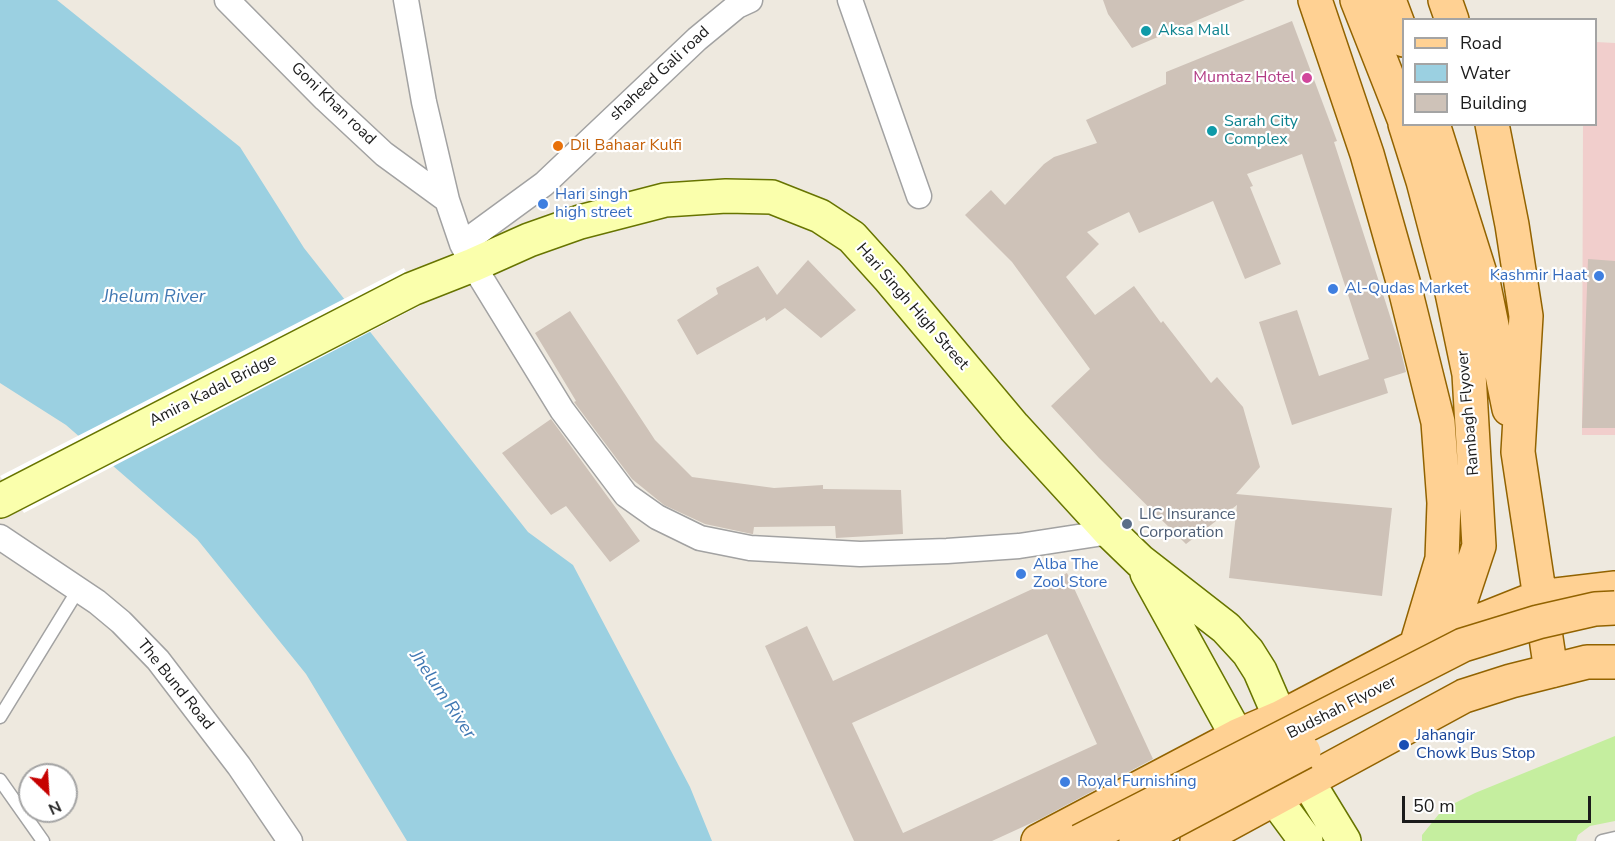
<!DOCTYPE html>
<html>
<head>
<meta charset="utf-8">
<style>
	body { margin:0 }
	#map { position:relative; width:1615px; height:841px; overflow:hidden; background:#eee9df; font-family:"Nunito Sans",sans-serif }
	canvas { display:block }
	.legend { position:absolute; left:1402px; top:18px; width:195px; height:108px; box-sizing:border-box; background:#fff; border:2px solid #a4a4a4; margin:0; padding:8px 10px; list-style:none; font-size:18px; color:#1b1b1b }
	.legend li { display:flex; align-items:center; gap:12px; height:30px }
	.legend b { width:30px; border:2px solid #a4a4a4 }
	.north { position:absolute; left:18px; top:763px; width:60px; height:60px; box-sizing:border-box; background:#fff; border:2px solid #a4a4a4; border-radius:50%; rotate:155deg; font-size:16px; font-weight:700; line-height:24px; text-align:center; color:#1b1b1b }
	.north::after { content:''; display:block; margin:auto; width:21px; height:27px; background:#c60100; clip-path:polygon(50% 0,100% 100%,50% 72%,0 100%) }
	.scale { position:absolute; left:1402px; top:796px; width:189px; height:27px; box-sizing:border-box; border:3px solid #1b1b1b; border-top:0; padding-left:8px; font-size:18px; line-height:21px; white-space:nowrap; color:#1b1b1b; -webkit-text-stroke:4px #fff; paint-order:stroke }
</style>
</head>
<body>
<div id="map">
<canvas width="1615" height="841"></canvas>
<ul class="legend">
<li><b style="height:8px;background:#ffd193"></b>Road</li>
<li><b style="height:16px;background:#9bd0e1"></b>Water</li>
<li><b style="height:16px;background:#cec2b8"></b>Building</li>
</ul>
<div class="north">N</div>
<div class="scale">50 m</div>
</div>
<script>
const ctx = document.querySelector('canvas').getContext('2d');
ctx.lineJoin = 'round';
function fill(path, color) { ctx.fillStyle = color; ctx.fill(path, 'evenodd'); }
const shape = rows => new Path2D(rows.map(r => 'M' + r).join(''));
function trace(path, color, width, dash) { ctx.strokeStyle = color; ctx.lineWidth = width; ctx.lineCap = dash ? 'butt' : 'round'; ctx.setLineDash(dash || []); ctx.stroke(path); }
function write(font, color, halo, rows, align = 'center') {
  ctx.font = font + ' "Nunito Sans",sans-serif'; ctx.lineWidth = 4.5; ctx.setLineDash([]); ctx.textBaseline = 'middle'; ctx.strokeStyle = halo; ctx.fillStyle = color; for (const [text, x, y, turn = 0] of rows) {
    ctx.save(); ctx.translate(x, y); ctx.rotate((+turn || 0) * Math.PI / 180); ctx.textAlign = isNaN(turn) ? turn : align; if (halo) ctx.strokeText(text, 0, 0); ctx.fillText(text, 0, 0); ctx.restore();
  }
}
fill(shape([
	[1596,42,1615,43,1615,435,1582,435,1583,125,1596,124]
]), '#f1cecc');
fill(shape([
	[1615,736,1615,821,1590,826,1578,835,1576,841,1422,841,1422,835,1443,809,1475,793]
]), '#c5ee9f');
fill(shape([
	[0,0,57,0,240,147,304,248,528,532,573,565,690,787,712,841,407,841,306,674,197,539,66,425,0,383]
]), '#9bd0e1');
fill(shape([
	[404,268,423,304,24,513,0,476]
]), '#fff');
fill(shape([
	[1103,0,1245,0,1132,48,1108,14],
	[1292,21,1337,141,1334,142,1399,344,1406,372,1384,379,1388,393,1292,425,1259,322,1297,310,1319,376,1369,359,1302,154,1247,174,1253,186,1250,187,1281,264,1245,279,1213,201,1139,233,1129,212,1087,232,1099,244,1066,277,1095,315,1134,286,1161,323,1163,321,1211,383,1217,377,1243,407,1260,467,1236,494,1392,508,1382,596,1229,578,1237,505,1186,544,1099,458,1051,406,1090,369,1012,262,965,215,991,190,1005,205,1044,164,1054,157,1097,143,1086,120,1166,84,1166,72],
	[1588,259,1615,261,1615,428,1582,428],
	[808,260,856,310,821,338,785,308,766,321,765,317,697,355,677,320,718,294,716,288,758,266,777,295],
	[570,311,655,440,692,477,774,488,823,485,823,489,901,490,903,534,836,538,835,526,754,527,753,534,752,534,705,524,664,505,632,479,574,402,576,401,535,333],
	[551,419,640,541,610,562,566,506,551,515,502,453],
	[1067,573,1153,759,1040,819,992,841,854,841,765,646,807,626,833,681],
	[1047,634,1097,744,903,833,852,723]
]), '#cec2b8');
const lane = shape([
	[0,717,78,590],
	[0,780,43,841],
	[1602,841,1615,838]
]);
const street = shape([
	[227,0,325,99,384,154,447,200],
	[406,0,424,102,447,200,462,244,473,265,562,410,626,495,657,517,700,538,750,548,860,554,947,551,1019,546,1110,532],
	[850,0,919,196],
	[462,244,544,184,697,39,737,6,750,0],
	[0,537,97,602,121,622,158,660,239,766,290,841]
]);
const secondary = shape([
	[0,501,412,289,473,265,529,240,580,222,665,200,726,196,772,197,820,216,852,237,889,278,1014,427,1110,532,1140,561,1226,628,1248,652,1260,671,1308,782,1344,841],
	[1147,573,1237,736,1252,768,1306,841]
]);
const primary = shape([
	[1315,0,1367,154,1404,285,1438,422,1444,503,1442,559,1416,646],
	[1357,0,1404,119],
	[1389,0,1404,40],
	[1445,0,1452,20],
	[1405,124,1423,181,1451,288,1469,374,1479,546,1450,633],
	[1433,124,1484,286,1509,409],
	[1492,124,1512,225,1526,316,1518,452,1551,671],
	[1038,841,1237,736,1279,718,1416,646,1539,597,1615,588],
	[1197,841,1464,696,1511,681,1587,662,1615,662]
]);
trace(lane, '#a2a2a2', 15);
trace(street, '#a2a2a2', 27);
trace(secondary, '#677400', 36);
trace(primary, '#926300', 36);
trace(lane, '#fff', 12);
trace(street, '#fff', 24);
trace(secondary, '#faffac', 33);
trace(primary, '#ffd193', 33);
const primaryBridge = shape([
	[1080,841,1463,645,1538,622,1595,609,1615,608],
	[1136,841,1304,752]
]);
trace(primaryBridge, '#926300', 36, []);
trace(primaryBridge, '#ffd193', 33);
for (const [x, y, r, color] of [
	[1146,31,6,"#0f9aa8"],
	[1307,78,6,"#d1479c"],
	[1212,131,6,"#0f9aa8"],
	[558,146,6,"#e8710a"],
	[543,204,6,"#3f7fe0"],
	[1599,276,6,"#3f7fe0"],
	[1333,289,6,"#3f7fe0"],
	[1127,524,6,"#5c6f8a"],
	[1021,574,6,"#3f7fe0"],
	[1404,745,6,"#1a4fb4"],
	[1065,782,6,"#3f7fe0"]
]) { const dot = new Path2D(); dot.arc(x, y, r, 0, 2 * Math.PI); ctx.fillStyle = color; ctx.fill(dot); trace(dot, '#fff', 2); }
write('16px', '#0d838f', '#fff', [
	["Aksa Mall",1158,31],
	["Sarah City",1224,122],
	["Complex",1224,140]
], 'left');
write('16px', '#1b1b1b', '#fff', [
	["shaheed Gali road",660,74,-43],
	["Goni Khan road",333,104,44],
	["Hari Singh High Street",912,307,49],
	["Amira Kadal Bridge",213,391,-27],
	["Rambagh Flyover",1469,413,-95],
	["The Bund Road",175,685,51],
	["Budshah Flyover",1342,708,-27]
]);
write('16px', '#b23c85', '#fff', [
	["Mumtaz Hotel",1295,78]
], 'right');
write('16px', '#c56008', '#fff', [
	["Dil Bahaar Kulfi",570,146]
], 'left');
write('16px', '#366cbe', '#fff', [
	["Hari singh",555,195],
	["high street",555,213],
	["Kashmir Haat",1587,276,"right"],
	["Al-Qudas Market",1345,289],
	["Alba The",1033,565],
	["Zool Store",1033,583],
	["Royal Furnishing",1077,782]
], 'left');
write('16px', '#4e5e75', '#fff', [
	["LIC Insurance",1139,515],
	["Corporation",1139,533]
], 'left');
write('16px', '#164399', '#fff', [
	["Jahangir",1416,736],
	["Chowk Bus Stop",1416,754]
], 'left');
write('italic 18px', '#4078b3', '#fff', [
	["Jhelum River",154,298],
	["Jhelum River",442,695,56]
]);
</script>
</body>
</html>
